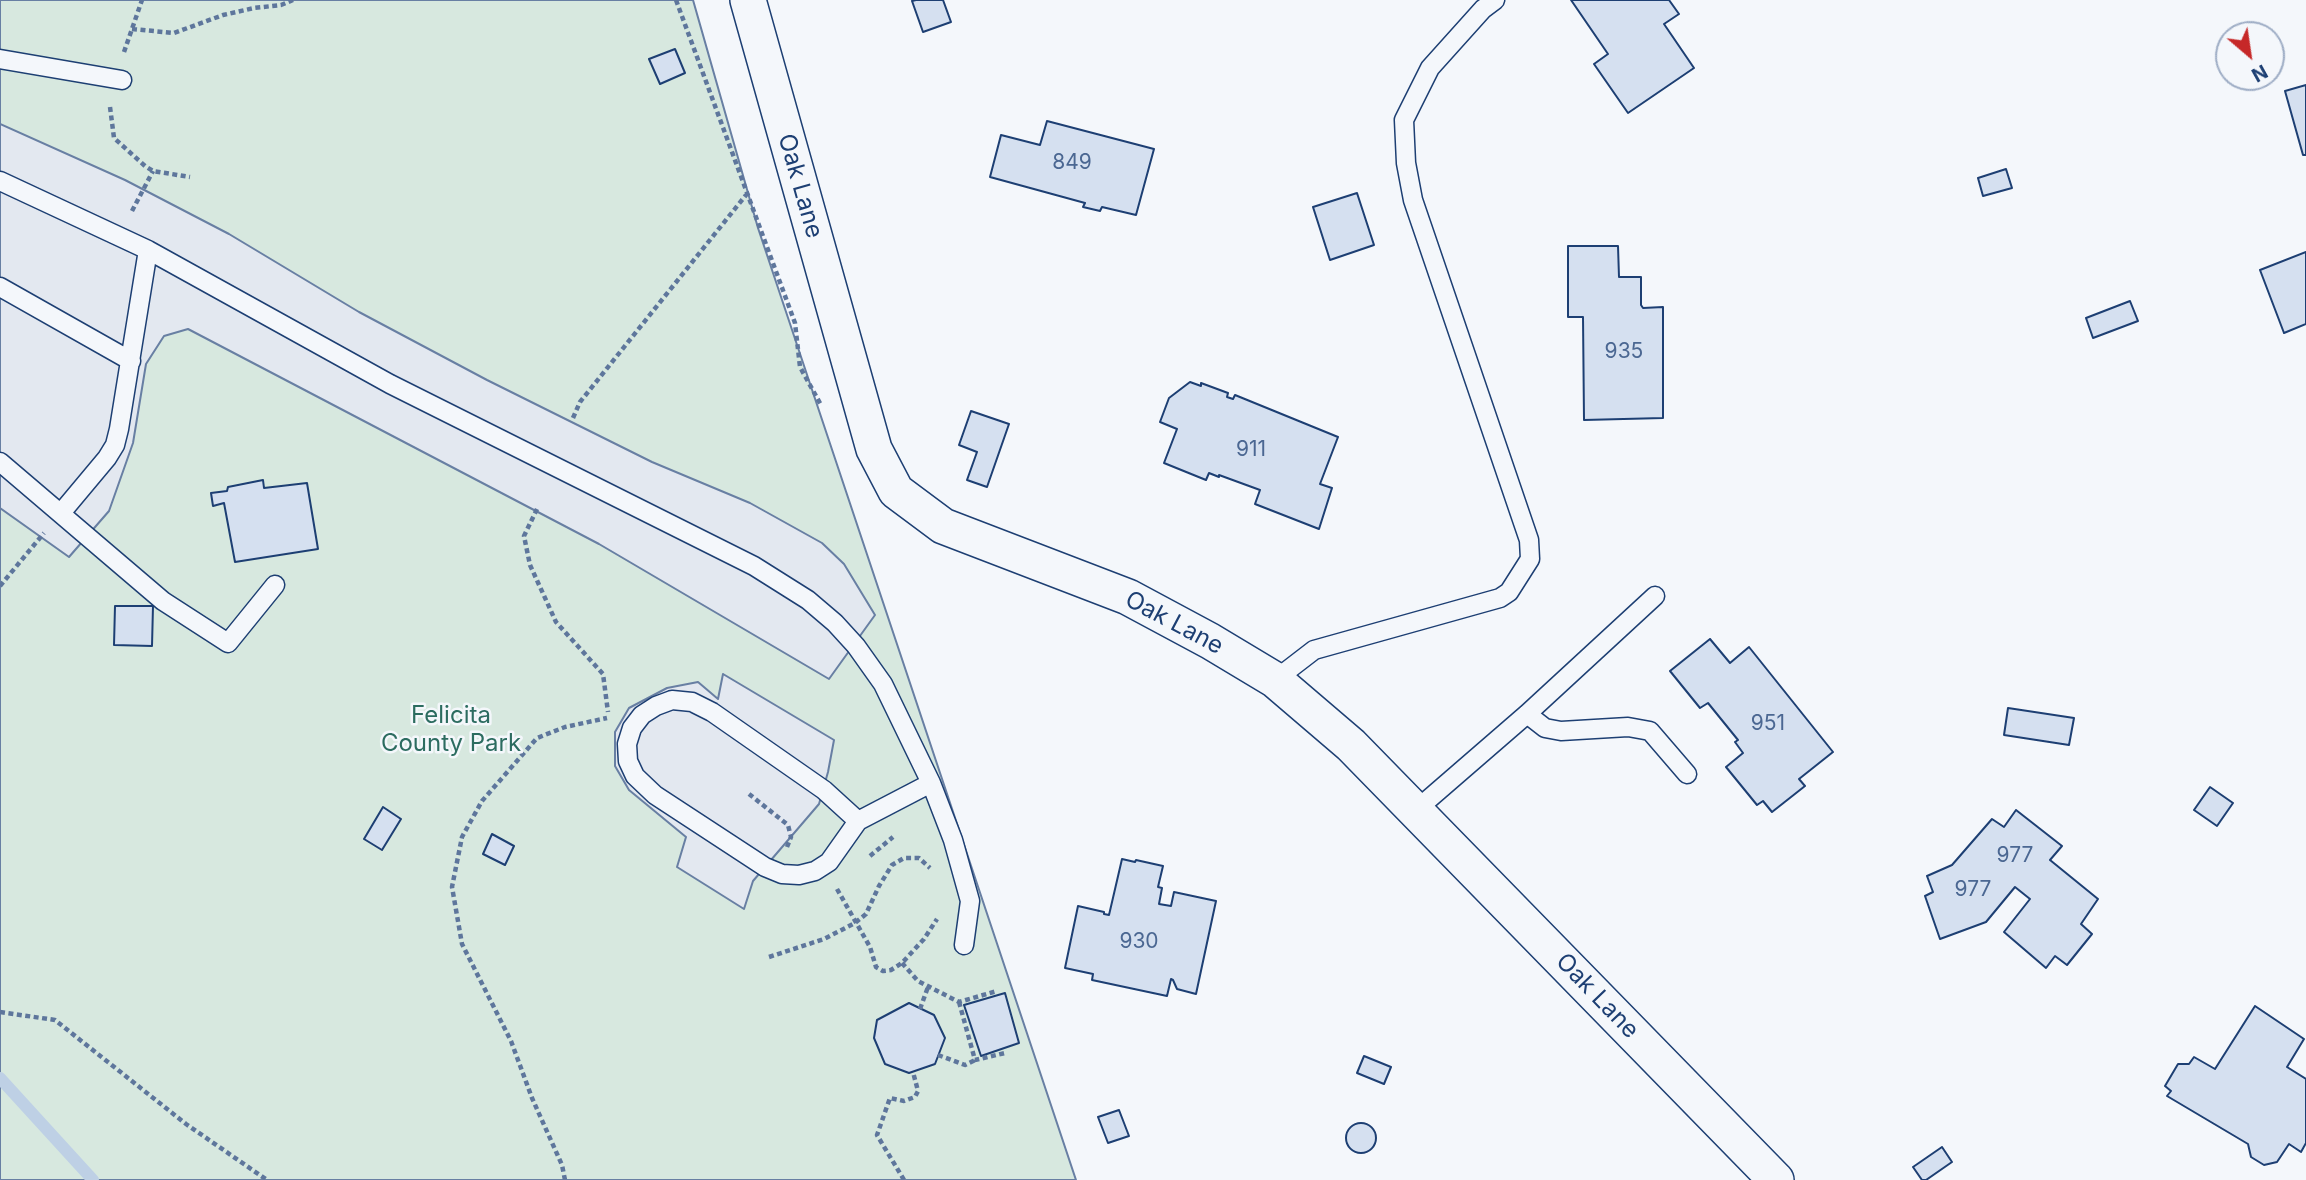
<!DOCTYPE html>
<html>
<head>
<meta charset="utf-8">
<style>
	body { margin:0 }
	#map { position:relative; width:2306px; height:1180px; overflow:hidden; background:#f4f7fb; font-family:Inter,sans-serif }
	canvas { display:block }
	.north { position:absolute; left:2215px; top:21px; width:70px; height:70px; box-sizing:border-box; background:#f4f7fb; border:2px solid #9eadc5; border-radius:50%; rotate:151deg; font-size:19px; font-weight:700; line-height:28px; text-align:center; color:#1d3f73 }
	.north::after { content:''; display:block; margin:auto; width:24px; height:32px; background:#c62828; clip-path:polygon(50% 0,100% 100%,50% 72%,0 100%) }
</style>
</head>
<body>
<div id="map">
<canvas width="2306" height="1180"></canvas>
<div class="north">N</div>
</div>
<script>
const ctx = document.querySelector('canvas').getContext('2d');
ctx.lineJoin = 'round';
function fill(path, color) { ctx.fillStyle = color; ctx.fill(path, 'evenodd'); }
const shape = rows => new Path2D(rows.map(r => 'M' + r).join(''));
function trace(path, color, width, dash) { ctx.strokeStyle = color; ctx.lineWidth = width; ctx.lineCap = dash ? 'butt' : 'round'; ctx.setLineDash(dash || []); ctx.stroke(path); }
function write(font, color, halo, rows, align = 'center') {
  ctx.font = font + ' Inter,sans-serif'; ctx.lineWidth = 5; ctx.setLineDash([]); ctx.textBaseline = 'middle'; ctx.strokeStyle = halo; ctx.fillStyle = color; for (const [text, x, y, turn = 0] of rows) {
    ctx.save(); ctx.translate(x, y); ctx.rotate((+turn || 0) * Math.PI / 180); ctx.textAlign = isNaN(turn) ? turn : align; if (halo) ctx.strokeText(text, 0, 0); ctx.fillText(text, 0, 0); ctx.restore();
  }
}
const green = shape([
	[0,0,693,0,758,228,1076,1180,0,1180,0,0]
]);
fill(green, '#d7e8df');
trace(green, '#687fa3', 2);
const parking = shape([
	[0,124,125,180,229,234,359,312,487,380,652,462,750,503,822,543,844,564,875,615,829,679,599,544,188,329,164,336,146,364,133,443,109,511,69,557,0,508,0,124],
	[723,674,834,740,828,772,819,804,753,881,744,909,677,867,686,837,629,790,615,766,615,732,629,708,667,688,698,682,718,699,723,674]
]);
fill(parking, '#e3e8f0');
trace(parking, '#687fa3', 2);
trace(shape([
	[0,1078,93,1180]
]), '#bed0e5', 12);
const building = shape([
	[916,0,943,0,951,22,923,32,912,1,916,0],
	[1571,0,1669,0,1679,14,1664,24,1694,68,1628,113,1594,64,1608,54,1571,0],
	[675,49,685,73,660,84,649,59,675,49],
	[2306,85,2306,155,2303,155,2285,91,2306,85],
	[1047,121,1154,149,1136,215,1102,207,1100,211,1083,207,1085,203,990,177,1001,135,1040,145,1047,121],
	[2006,169,2012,188,1983,196,1978,178,2006,169],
	[1357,193,1374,245,1330,260,1313,207,1357,193],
	[1568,246,1618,246,1619,277,1641,277,1641,305,1643,308,1663,307,1663,418,1584,420,1583,317,1568,317,1568,246],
	[2306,252,2306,324,2284,333,2260,270,2306,252],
	[2130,301,2138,321,2093,338,2086,318,2130,301],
	[1190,382,1201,386,1201,383,1228,393,1227,397,1233,399,1235,395,1338,437,1320,484,1332,488,1319,529,1255,504,1260,490,1219,475,1219,477,1209,473,1206,480,1164,463,1177,429,1160,422,1169,398,1190,382],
	[971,411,1009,424,987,487,967,480,977,452,959,445,971,411],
	[263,480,264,488,307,483,318,549,235,562,224,503,213,506,211,493,227,491,228,487,263,480],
	[115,606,153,606,152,646,114,645,115,606],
	[1710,639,1730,663,1749,647,1833,752,1799,779,1805,786,1772,812,1763,801,1757,805,1726,767,1743,753,1735,742,1738,740,1708,703,1700,708,1670,671,1710,639],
	[2008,708,2074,718,2069,745,2004,735,2008,708],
	[2210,787,2233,803,2217,826,2194,810,2210,787],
	[383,807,401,819,382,850,364,839,383,807],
	[2016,810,2062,846,2050,860,2098,899,2081,924,2092,934,2067,965,2055,956,2046,968,2004,932,2030,899,2015,887,1986,922,1940,939,1925,896,1933,892,1927,876,1952,865,1992,819,2004,827,2016,810],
	[492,834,514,846,505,865,483,854,492,834],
	[1122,859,1135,862,1136,860,1163,866,1158,887,1162,888,1159,904,1171,906,1174,892,1216,901,1196,994,1177,989,1173,980,1171,979,1167,996,1092,980,1093,974,1065,968,1078,906,1104,912,1104,914,1109,915,1122,859],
	[1005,993,1019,1043,981,1056,964,1005,1005,993],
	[909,1003,934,1015,945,1038,935,1064,909,1073,885,1064,874,1038,877,1020,909,1003],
	[2255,1006,2304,1039,2287,1067,2306,1079,2306,1143,2301,1152,2289,1144,2277,1162,2264,1165,2251,1157,2248,1144,2167,1096,2171,1091,2165,1086,2178,1064,2189,1064,2194,1057,2215,1069,2255,1006],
	[1364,1056,1391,1067,1384,1084,1357,1073,1364,1056],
	[1119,1110,1129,1136,1108,1143,1098,1117,1119,1110],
	'1346 1138a15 15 0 1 1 30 0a15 15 0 1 1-30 0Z',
	[1942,1147,1952,1162,1926,1180,1922,1180,1913,1167,1942,1147]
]);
fill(building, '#d5e0f0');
trace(building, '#1d3f73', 2);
const service = shape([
	[0,59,122,80],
	[0,181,148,250,390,384,754,566,808,600,835,623,856,646,883,684,931,783,858,821],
	[0,287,131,361],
	[0,462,163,601,228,643,275,585],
	[61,513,107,458,115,445,119,429,148,250],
	[1275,680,1314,650,1500,598,1509,592,1530,559,1529,540,1413,200,1406,163,1404,120,1430,68,1483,9,1495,0],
	[672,700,692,702,712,712,824,790,858,821,829,862,815,871,799,875,782,874,765,867,655,795,635,776,628,761,627,744,632,728,642,715,656,706,672,700],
	[1527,714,1545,728,1561,731,1628,727,1650,731,1687,774],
	[931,783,953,840,970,901,964,945],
	[1415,811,1527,714,1655,596]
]);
const minor = shape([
	[748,0,874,449,896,491,943,526,1128,597,1210,641,1275,680,1351,745,1776,1180]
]);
trace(service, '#1d3f73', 21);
trace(minor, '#1d3f73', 38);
trace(shape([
	[676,0,795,323,800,367,821,405],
	[132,29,174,33,223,15,254,8,281,5,293,0],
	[124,52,142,0],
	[110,107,114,138,145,166,153,171,190,177],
	[132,211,153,171],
	[573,418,580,402,746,195],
	[537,509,524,536,530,565,556,622,603,674,608,712],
	[0,586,44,533],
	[749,794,788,825,791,837,787,847],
	[870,856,893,837],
	[837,889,870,947,876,967,883,971,891,970,902,963,924,939,937,919],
	[769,957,824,939,855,923,866,914,879,886,892,865,904,858,919,858,930,868],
	[902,963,918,981,959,1002,997,991],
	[959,1002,975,1060,1005,1053],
	[920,1009,928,987],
	[0,1012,55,1020,186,1124,267,1180],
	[938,1055,965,1065,975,1060],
	[565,1180,562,1165,532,1098,511,1041,462,944,452,887,462,837,482,801,537,738,565,727,607,718],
	[904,1180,877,1135,890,1098,904,1101,915,1097,918,1091,913,1072]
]), '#5e769c', 4.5, [5, 3.5]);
trace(service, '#f4f7fb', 18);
trace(minor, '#f4f7fb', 35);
write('21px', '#4b6792', null, [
	["849",1072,163],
	["935",1624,352],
	["911",1251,450],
	["951",1768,724],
	["977",2015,856],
	["977",1973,890],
	["930",1139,942]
]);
write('24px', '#1d3f73', '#f4f7fb', [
	["Oak Lane",800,186,74],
	["Oak Lane",1174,623,28],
	["Oak Lane",1597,996,46]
]);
write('24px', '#2c6c60', '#f4f7fb', [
	["Felicita",451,716],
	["County Park",451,744]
]);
</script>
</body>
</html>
